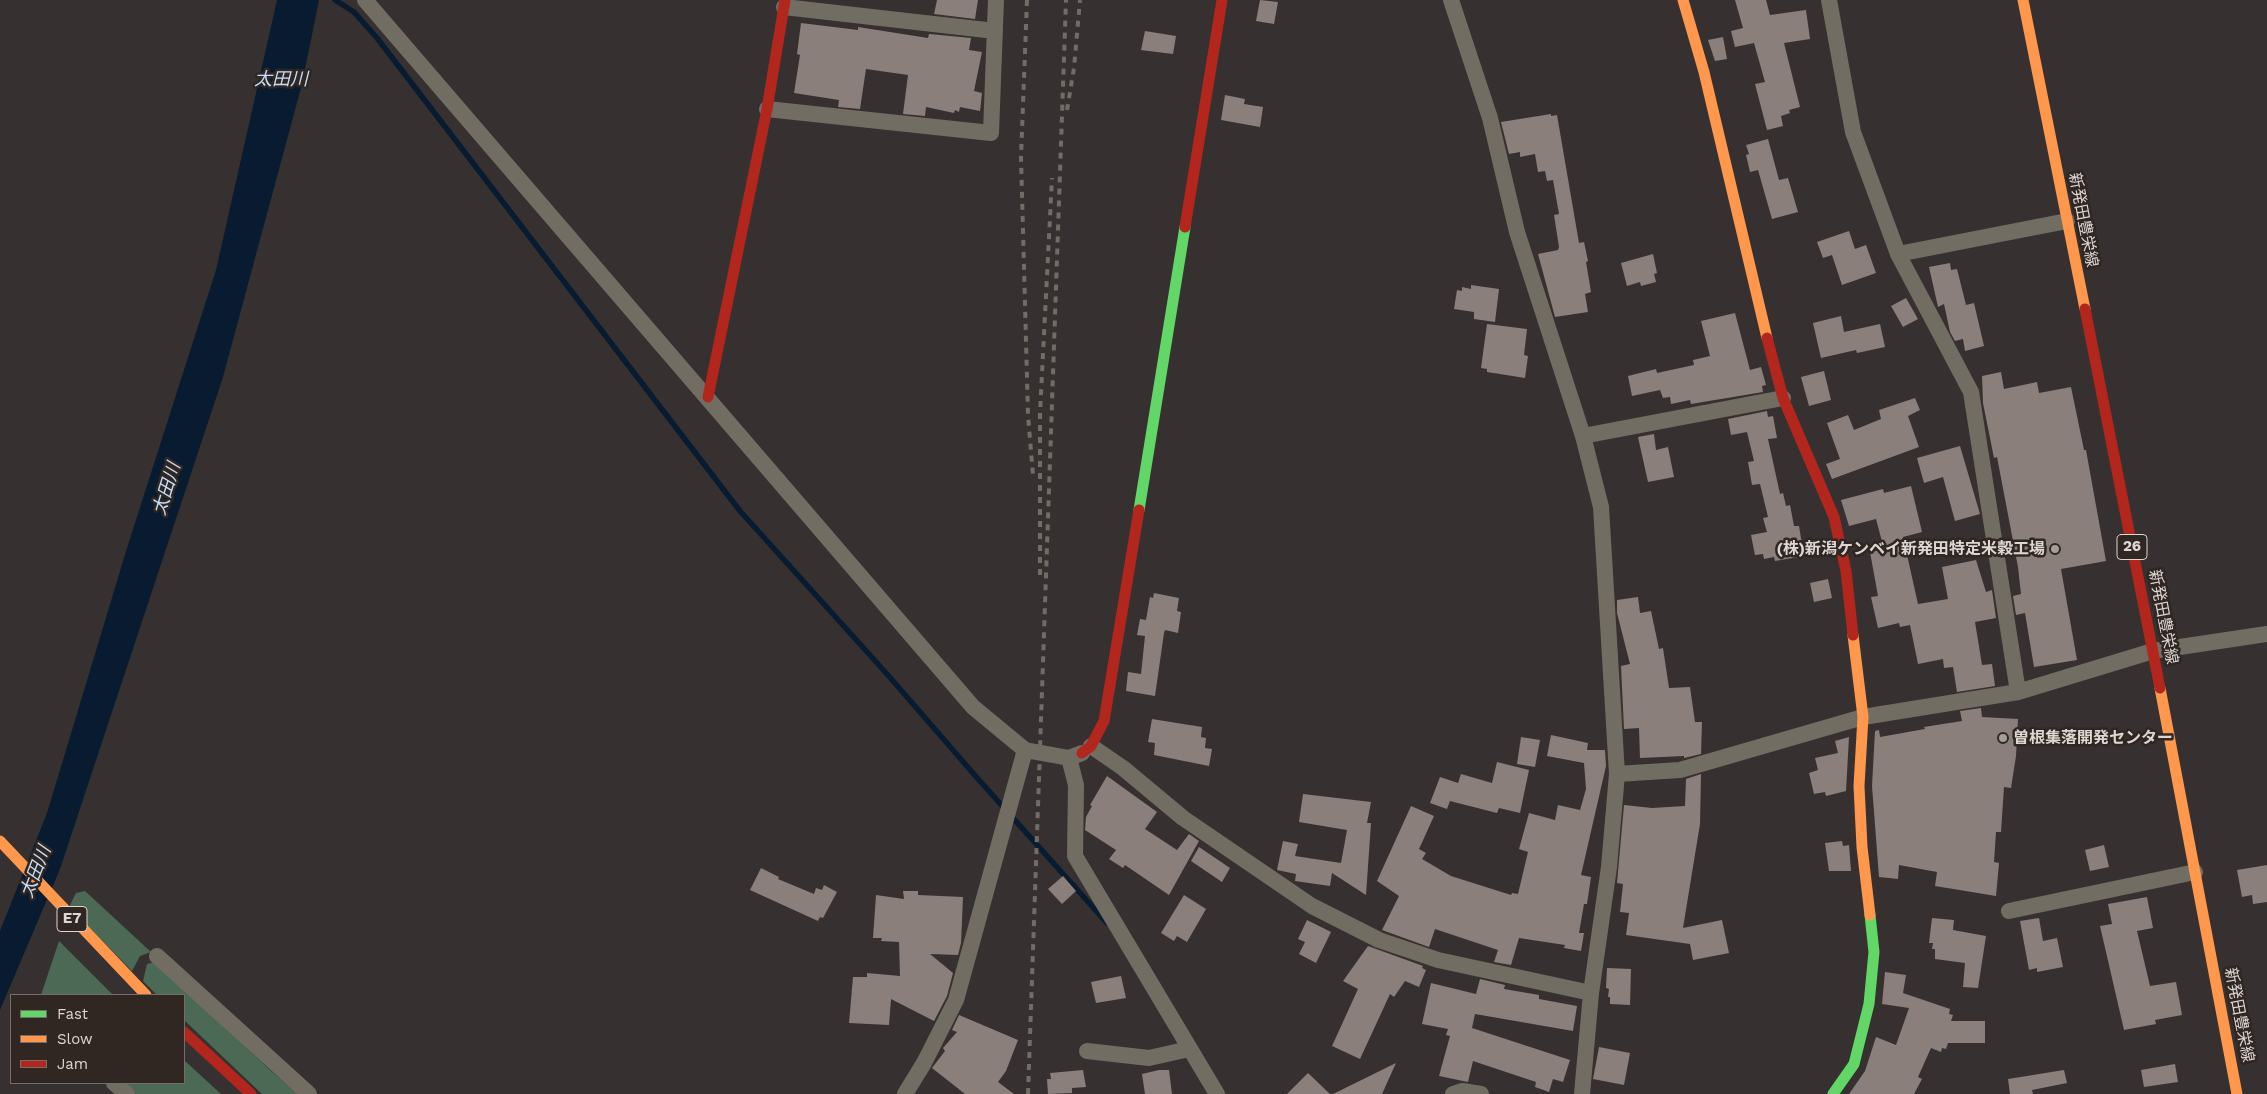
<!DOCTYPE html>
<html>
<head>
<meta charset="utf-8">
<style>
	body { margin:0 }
	#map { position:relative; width:2267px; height:1094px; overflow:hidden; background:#363130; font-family:"Work Sans",sans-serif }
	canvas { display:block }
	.legend { position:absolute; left:10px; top:994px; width:175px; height:90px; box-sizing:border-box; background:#302622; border:1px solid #756d69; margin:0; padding:6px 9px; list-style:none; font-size:15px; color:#ddd7d4 }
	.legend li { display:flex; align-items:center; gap:10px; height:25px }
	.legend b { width:25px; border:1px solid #756d69 }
</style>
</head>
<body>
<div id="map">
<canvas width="2267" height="1094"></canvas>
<ul class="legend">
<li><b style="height:6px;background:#63d668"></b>Fast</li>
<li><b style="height:6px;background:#ff974d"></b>Slow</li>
<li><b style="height:6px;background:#b3261e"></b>Jam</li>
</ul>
</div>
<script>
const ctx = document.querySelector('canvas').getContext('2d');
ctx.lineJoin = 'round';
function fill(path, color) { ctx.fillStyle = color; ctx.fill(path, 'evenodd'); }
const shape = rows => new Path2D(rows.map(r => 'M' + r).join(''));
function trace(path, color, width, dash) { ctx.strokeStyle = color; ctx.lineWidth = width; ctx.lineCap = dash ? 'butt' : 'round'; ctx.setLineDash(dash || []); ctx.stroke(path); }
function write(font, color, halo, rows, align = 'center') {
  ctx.font = font + ' "Work Sans","Noto Sans JP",sans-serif'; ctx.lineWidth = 5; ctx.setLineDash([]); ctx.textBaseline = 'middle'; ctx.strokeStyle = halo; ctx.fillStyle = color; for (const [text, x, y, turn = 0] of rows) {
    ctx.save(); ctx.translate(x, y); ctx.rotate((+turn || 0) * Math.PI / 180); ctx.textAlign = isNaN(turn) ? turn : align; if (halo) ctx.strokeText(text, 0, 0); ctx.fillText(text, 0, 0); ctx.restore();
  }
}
fill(shape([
	[85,891,151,952,140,956,132,971,69,907,76,893],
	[59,941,113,995,41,995],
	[155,962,271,1071,298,1094,262,1094,184,1020,184,995,157,995,143,981,147,964],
	[184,1060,221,1094,136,1094,123,1083,184,1083]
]), '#4c6955');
fill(shape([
	[277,0,319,0,302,84,223,377,60,869,0,1010,0,931,47,813,127,548,216,270]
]), '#081b30');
trace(shape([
	[335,0,354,12,377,38,740,511,887,674,979,780,1107,923]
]), '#081b30', 5.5);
fill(shape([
	[937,0,978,0,975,19,934,14],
	[1260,0,1278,2,1274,24,1256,21],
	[1735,0,1766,0,1770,15,1806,10,1810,39,1784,43,1800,107,1789,110,1790,113,1781,116,1783,126,1767,130,1755,84,1765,82,1754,43,1735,47,1731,31,1743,28],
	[801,23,858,30,858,27,928,38,929,34,971,38,969,50,982,52,974,91,982,93,980,111,960,107,959,112,955,110,954,113,926,107,925,116,903,114,908,75,866,69,860,109,838,107,839,100,794,93,800,55,797,54],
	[1145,31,1176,36,1173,54,1141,50],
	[1723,37,1727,59,1715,61,1708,40],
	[1225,95,1245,99,1244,104,1263,107,1260,127,1221,120],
	[1551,114,1551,116,1557,115,1579,243,1584,242,1588,261,1586,262,1591,292,1585,294,1588,312,1555,317,1538,254,1558,250,1559,247,1554,215,1559,214,1553,180,1547,181,1545,171,1538,172,1535,154,1520,157,1520,152,1509,154,1501,122],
	[1768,139,1779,180,1788,178,1798,212,1772,219,1758,170,1750,172,1746,155,1749,154,1746,145],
	[1849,231,1855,249,1866,245,1876,273,1842,285,1832,255,1823,258,1817,242],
	[1653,254,1657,273,1654,274,1656,282,1641,286,1640,282,1627,286,1621,263],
	[1950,263,1951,270,1957,269,1966,305,1974,303,1984,346,1965,351,1963,339,1955,341,1950,332,1944,304,1938,307,1929,267],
	[1471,285,1499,289,1495,322,1474,319,1474,312,1454,309,1457,290,1462,291,1462,287,1471,289],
	[1906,298,1918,319,1903,327,1891,306],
	[1735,313,1750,370,1761,367,1766,385,1762,386,1763,392,1691,404,1690,400,1671,404,1670,397,1663,398,1660,390,1632,396,1628,376,1656,369,1657,373,1694,365,1693,360,1710,356,1701,321],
	[1841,316,1844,332,1880,324,1885,347,1857,353,1856,350,1821,358,1813,323],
	[1487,324,1527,329,1524,355,1528,356,1525,378,1487,372,1487,369,1481,368],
	[1824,371,1831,400,1809,406,1801,377],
	[2001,372,2004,389,2037,382,2039,393,2071,387,2084,450,2086,450,2106,561,2061,569,2077,660,2034,667,2025,613,2016,615,2013,596,2021,594,2018,567,1997,457,1994,458,1983,403,1982,376],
	[1915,398,1920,410,1908,416,1919,447,1832,479,1826,464,1840,459,1827,423,1848,415,1854,430,1881,419,1879,410],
	[1767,411,1768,417,1773,416,1777,438,1768,439,1780,494,1783,493,1786,506,1790,505,1794,526,1799,526,1804,556,1775,561,1774,557,1764,559,1763,554,1755,555,1751,535,1767,532,1763,518,1768,517,1760,484,1752,485,1748,462,1754,461,1747,432,1731,435,1728,419],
	[1654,434,1656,450,1668,447,1674,477,1648,482,1638,437],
	[1960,446,1980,514,1955,521,1943,477,1924,483,1917,458],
	[1911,486,1922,532,1903,537,1918,604,1948,599,1942,567,1976,560,1986,592,1992,590,1996,618,1975,622,1982,665,1992,664,1995,686,1957,692,1953,667,1944,668,1943,659,1918,664,1910,625,1900,627,1899,623,1878,628,1871,597,1878,596,1870,552,1884,549,1876,519,1849,526,1841,500,1883,489,1884,493],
	[1828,579,1832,598,1814,602,1810,583],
	[1154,593,1179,598,1177,611,1181,612,1178,633,1165,630,1164,633,1155,696,1126,691,1128,672,1141,674,1145,636,1137,635,1140,619,1146,620,1150,597,1153,598],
	[1638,597,1640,613,1651,611,1659,649,1663,648,1669,688,1690,687,1695,722,1702,722,1701,754,1684,758,1684,756,1640,758,1639,728,1624,729,1621,666,1630,664,1617,613,1617,600],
	[1981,708,1982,717,2018,719,2016,756,2011,788,2004,787,2001,832,1996,832,1994,862,1999,863,1996,896,1935,886,1937,872,1899,865,1898,879,1879,877,1872,786,1875,731,1879,730,1880,737,1925,729,1924,727,1962,721,1960,711],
	[1152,719,1202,727,1201,737,1206,738,1205,748,1212,749,1209,766,1154,755,1155,743,1148,742],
	[1551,735,1588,743,1587,750,1605,750,1606,766,1581,875,1591,877,1587,904,1584,904,1579,933,1584,933,1581,951,1564,948,1565,945,1519,938,1511,965,1494,962,1498,950,1435,929,1429,947,1382,930,1399,896,1377,881,1411,806,1434,816,1419,849,1426,853,1422,859,1451,876,1511,895,1512,893,1518,894,1528,852,1519,849,1529,813,1555,820,1558,805,1580,810,1586,789,1584,763,1547,756],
	[1521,737,1540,740,1535,767,1517,764],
	[1849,737,1846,791,1826,796,1825,792,1814,794,1809,773,1818,770,1815,758,1838,753,1835,741],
	[1497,762,1529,770,1520,813,1499,808,1497,813,1450,801,1447,809,1430,803,1440,777,1458,783,1461,774,1492,783],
	[1701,774,1700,824,1683,928,1722,920,1729,953,1693,960,1690,944,1626,935,1629,913,1620,912,1623,884,1617,883,1624,805,1652,808,1685,806,1686,779],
	[1107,776,1157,812,1145,829,1177,850,1189,834,1199,841,1169,895,1125,865,1123,868,1109,859,1116,850,1085,830,1086,817,1092,806,1090,805],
	[1303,794,1371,802,1367,823,1371,823,1366,895,1332,873,1330,886,1295,881,1296,874,1277,870,1283,841,1298,844,1295,856,1341,863,1347,830,1299,822],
	[1842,841,1843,846,1849,845,1851,871,1829,871,1825,843],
	[2104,845,2109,867,2090,871,2085,850],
	[1199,847,1230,868,1222,882,1191,861],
	[2267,865,2267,902,2253,904,2252,895,2242,897,2237,870],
	[761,868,779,877,778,879,814,894,816,888,822,890,824,885,837,892,823,918,820,917,818,921,750,890],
	[1063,876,1076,891,1062,904,1048,889],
	[903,891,918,891,918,895,963,897,961,943,958,955,930,954,953,973,947,996,934,1021,891,999,889,1025,849,1023,853,977,867,977,867,973,900,976,899,942,881,941,882,938,873,938,876,895,904,899],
	[1184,895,1206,909,1187,942,1177,936,1174,941,1161,933],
	[2147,897,2153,928,2137,931,2150,986,2176,982,2182,1015,2155,1020,2156,1024,2124,1030,2100,926,2112,924,2108,904],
	[1932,918,1954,920,1953,930,1986,936,1978,988,1963,987,1965,963,1935,959,1935,949,1932,949,1933,943,1929,943],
	[2039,918,2043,941,2057,938,2063,967,2037,972,2037,968,2029,970,2020,921],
	[1307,920,1331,932,1316,963,1299,954,1305,942,1298,939],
	[1368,946,1423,966,1422,968,1426,970,1419,987,1405,981,1394,997,1390,994,1360,1059,1332,1046,1358,989,1343,981],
	[1607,968,1631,969,1630,1005,1610,1004,1610,997,1608,997,1609,989,1606,988],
	[1885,972,1906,975,1903,993,1950,1009,1949,1014,1953,1015,1951,1021,1985,1021,1985,1043,1948,1043,1946,1049,1942,1048,1941,1052,1931,1048,1918,1077,1922,1079,1914,1094,1849,1094,1865,1071,1876,1037,1896,1045,1909,1008,1882,1004],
	[1121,976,1126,998,1096,1003,1091,982],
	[1480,979,1505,985,1504,989,1539,995,1539,999,1577,1006,1573,1031,1475,1014,1472,1028,1570,1060,1563,1082,1553,1079,1549,1092,1535,1087,1536,1082,1473,1061,1468,1082,1439,1076,1450,1036,1446,1035,1448,1029,1422,1024,1431,983,1476,994],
	[959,1015,1018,1040,1006,1071,998,1082,1014,1094,965,1094,932,1068,945,1051,943,1048,957,1032,952,1030],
	[1599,1047,1630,1053,1624,1085,1593,1079],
	[1396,1063,1382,1094,1333,1094],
	[2175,1064,2178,1082,2144,1087,2141,1070],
	[1083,1070,1086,1087,1072,1088,1072,1093,1048,1094,1047,1079,1051,1079,1050,1073],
	[1159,1070,1169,1070,1172,1094,1145,1094,1142,1074],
	[2064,1070,2067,1083,2032,1090,2033,1094,2010,1094,2008,1079],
	[1308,1073,1330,1094,1287,1094]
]), '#8a7f7b');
trace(shape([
	[365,0,973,707,1025,750,1069,758,1082,753],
	[1451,0,1490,118,1517,232,1583,436,1601,507,1617,774,1609,867,1591,993,1582,1094],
	[1829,0,1853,132,1898,254,1971,392,2018,692],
	[784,7,995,31],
	[767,109,991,133,996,0],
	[1898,254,2067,221],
	[1583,436,1783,398],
	[1091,746,1123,768,1183,818,1312,906,1379,940,1438,960,1591,993],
	[1069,758,1076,785,1075,856,1217,1094],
	[1617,774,1680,770,1863,717,2018,692,2153,651,2267,634],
	[2009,911,2195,872],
	[157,956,309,1094],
	[1087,1051,1149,1058,1189,1049],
	[114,1083,127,1094],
	[905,1094,924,1063,956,1000,1025,750],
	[1453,1094,1462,1091,1481,1094]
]), '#726d63', 16);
trace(shape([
	[1139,510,1185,227],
	[1833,1094,1854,1064,1869,1004,1874,952,1870,915]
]), '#63d668', 11);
trace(shape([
	[1683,0,1704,72,1767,338],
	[2023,0,2085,309],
	[1853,635,1863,717,1859,786,1862,847,1870,915],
	[2160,688,2237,1094],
	[0,841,146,995]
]), '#ff974d', 11);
trace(shape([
	[1185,227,1222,0],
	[2085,309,2160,688],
	[1767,338,1783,398,1834,517,1846,571,1853,635],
	[708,397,767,109,785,0],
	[1082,753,1091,746,1104,721,1139,510],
	[184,1032,251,1094]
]), '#b3261e', 11);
trace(shape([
	[1027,0,1021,157,1028,415,1033,475],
	[1067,110,1074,68,1080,0],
	[1040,575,1040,413,1052,178],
	[1028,1094,1066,0]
]), '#716c66', 4, [6, 6]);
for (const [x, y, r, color] of [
	[2055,549,5,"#a39d9b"],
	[2003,738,5,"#a39d9b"]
]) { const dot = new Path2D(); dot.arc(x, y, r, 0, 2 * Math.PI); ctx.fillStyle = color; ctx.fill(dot); trace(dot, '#302622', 2); }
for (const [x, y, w] of [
	[2132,547,30],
	[72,919,30]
]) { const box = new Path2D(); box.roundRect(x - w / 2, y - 12.5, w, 25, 4); ctx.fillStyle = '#302622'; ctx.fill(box); trace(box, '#ddd7d4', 1); }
write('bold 15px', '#ddd7d4', null, [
	["26",2132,547],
	["E7",72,919]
]);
write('16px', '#ddd7d4', '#302622', [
	["新発田豊栄線",2083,220,79],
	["新発田豊栄線",2163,617,79],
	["新発田豊栄線",2239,1015,79]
]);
write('bold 16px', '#ddd7d4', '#302622', [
	["(株)新潟ケンベイ新発田特定米穀工場",2045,549],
	["曽根集落開発センター",2013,738,"left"]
], 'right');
write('italic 18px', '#c3defc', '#302622', [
	["太田川",281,80],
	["太田川",167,489,-73],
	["太田川",36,872,-69]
]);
</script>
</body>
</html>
